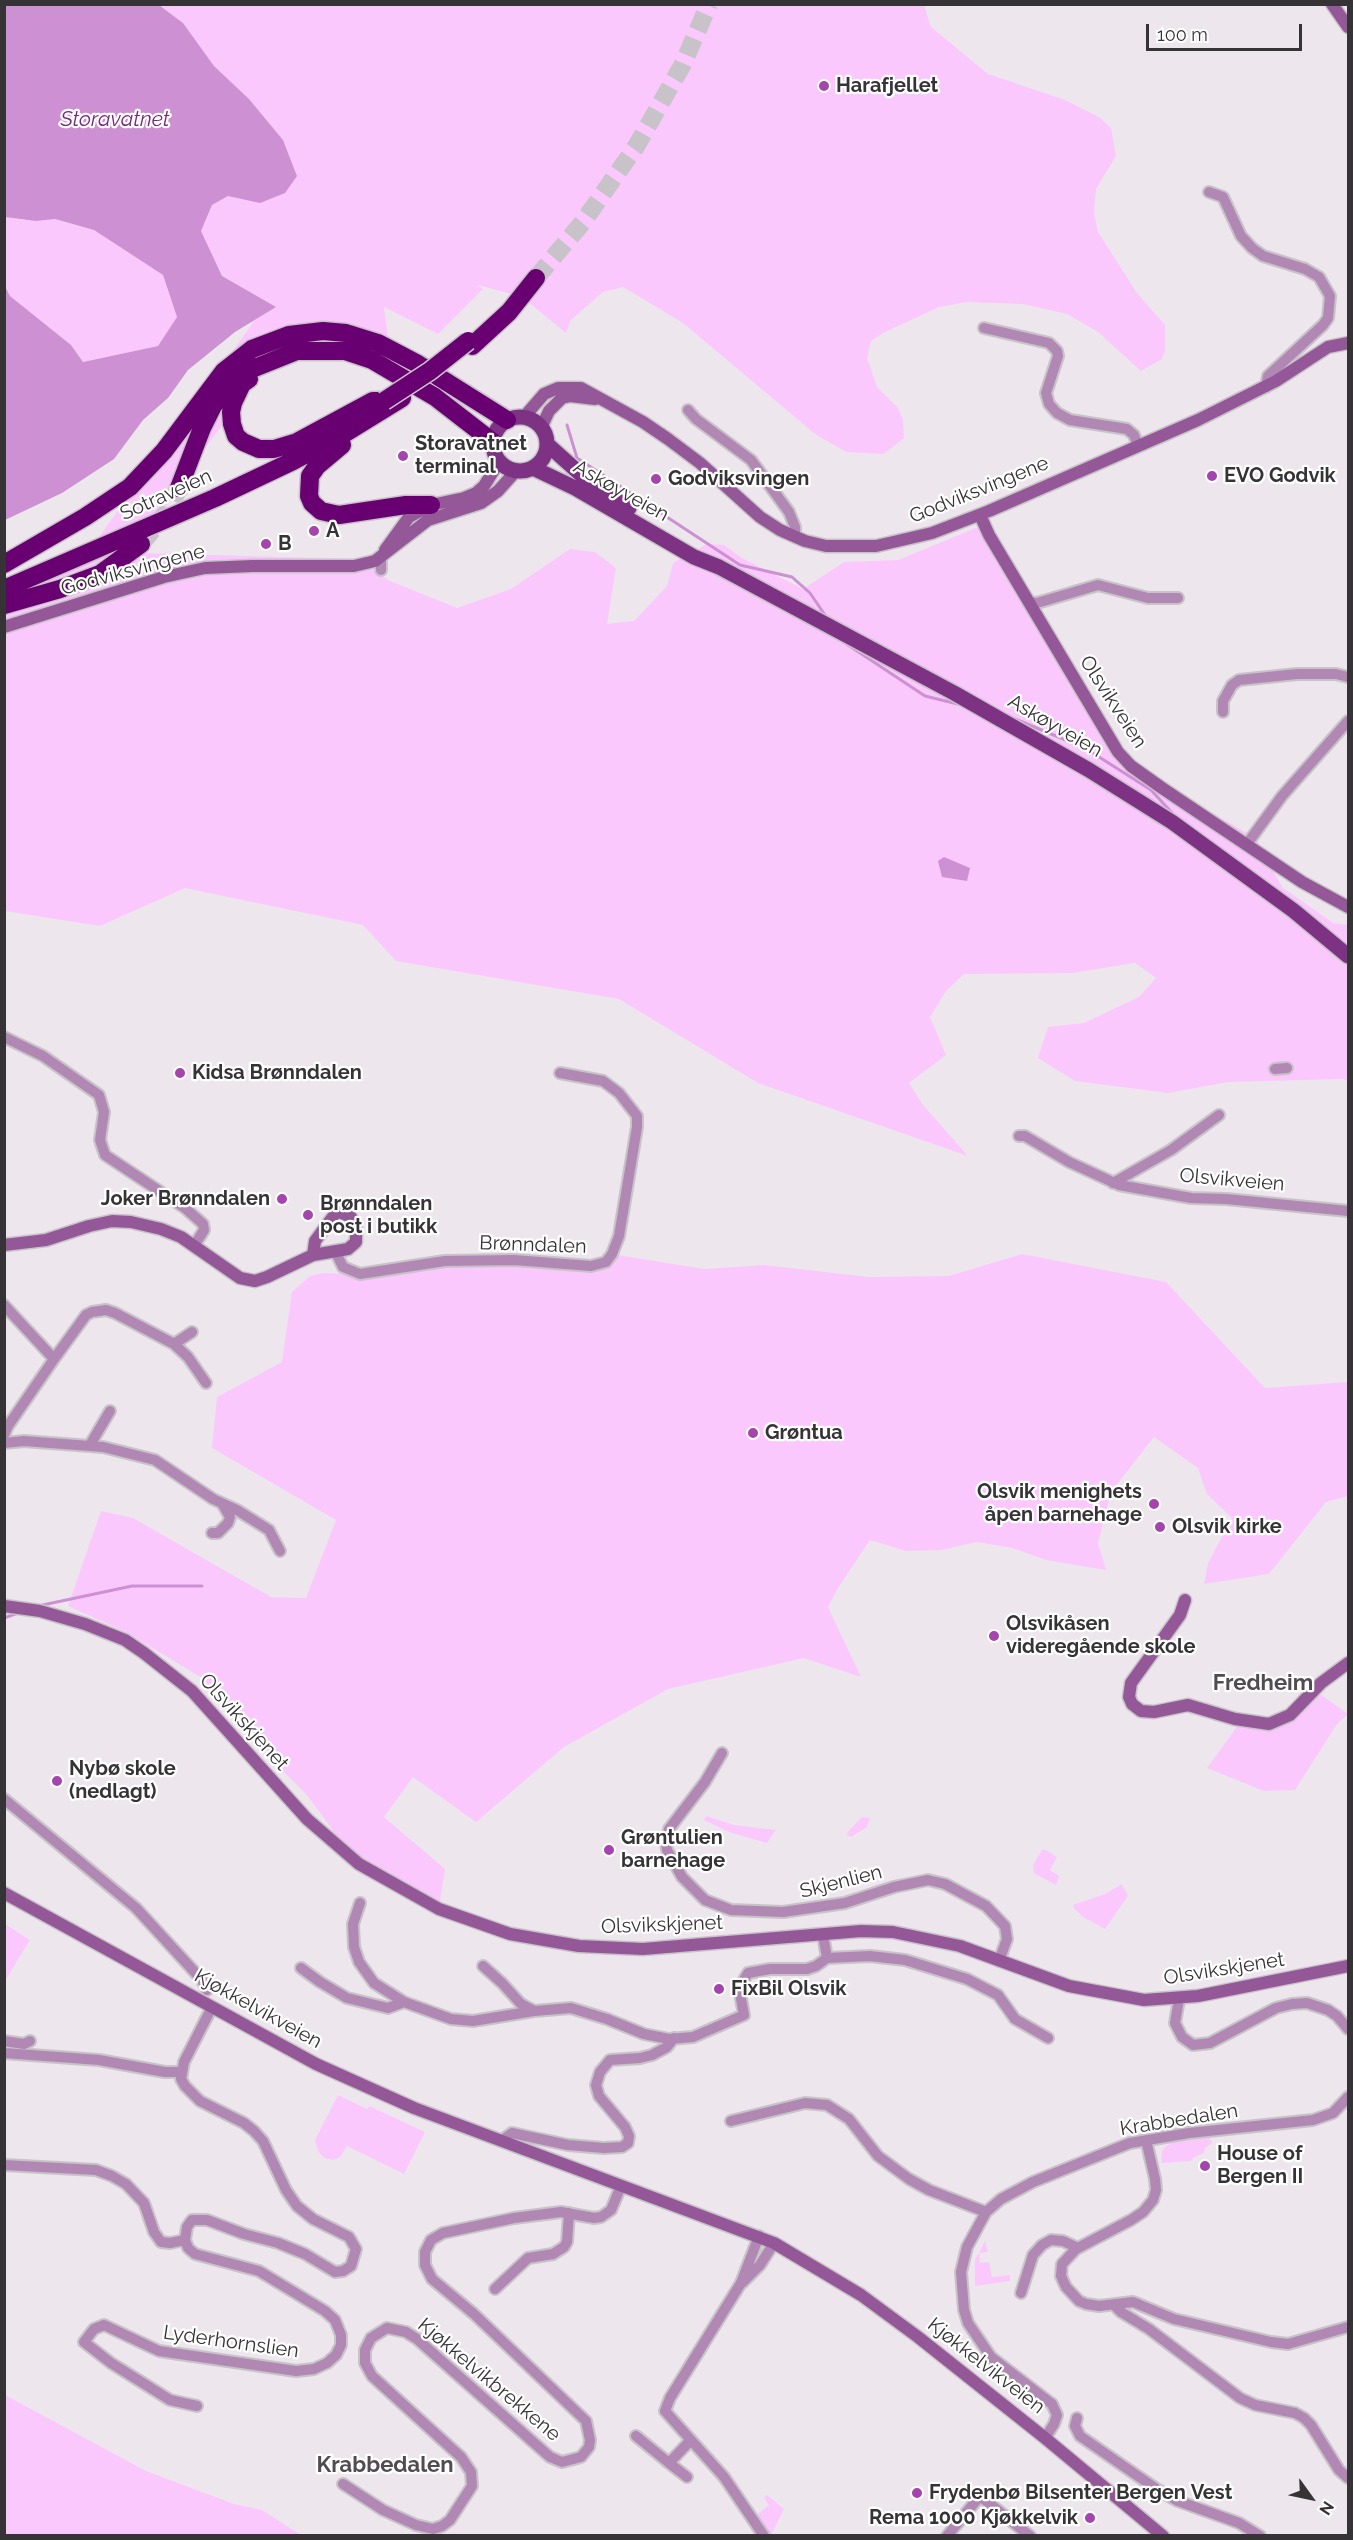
<!DOCTYPE html>
<html>
<head>
<meta charset="utf-8">
<style>
	body { margin:0 }
	#map { position:relative; width:1353px; height:2540px; overflow:hidden; background:#ede7ed; font-family:Raleway,sans-serif }
	canvas { display:block }
	.frame { position:absolute; inset:0; border:6px solid #353335; pointer-events:none }
	.north { position:absolute; left:1281px; top:2468px; width:60px; height:60px; -webkit-text-stroke:4px #fff; paint-order:stroke; rotate:123deg; font-size:16px; font-weight:700; line-height:24px; text-align:center; color:#353335 }
	.north::after { content:''; display:block; margin:auto; width:21px; height:27px; background:#353335; clip-path:polygon(50% 0,100% 100%,50% 72%,0 100%) }
	.scale { position:absolute; left:1146px; top:24px; width:156px; height:27px; box-sizing:border-box; border:3px solid #353335; border-top:0; padding-left:8px; font-size:18px; line-height:21px; white-space:nowrap; color:#353335; -webkit-text-stroke:4px #fff; paint-order:stroke }
</style>
</head>
<body>
<div id="map">
<canvas width="1353" height="2540"></canvas>
<div class="frame"></div>
<div class="north">N</div>
<div class="scale">100 m</div>
</div>
<script>
const ctx = document.querySelector('canvas').getContext('2d');
ctx.lineJoin = 'round';
function fill(path, color) { ctx.fillStyle = color; ctx.fill(path, 'evenodd'); }
const shape = rows => new Path2D(rows.map(r => 'M' + r).join(''));
function trace(path, color, width, dash) { ctx.strokeStyle = color; ctx.lineWidth = width; ctx.lineCap = dash ? 'butt' : 'round'; ctx.setLineDash(dash || []); ctx.stroke(path); }
function write(font, color, halo, rows, align = 'center') {
  ctx.font = font + ' Raleway,sans-serif'; ctx.lineWidth = 4.5; ctx.setLineDash([]); ctx.textBaseline = 'middle'; ctx.strokeStyle = halo; ctx.fillStyle = color; for (const [text, x, y, turn = 0] of rows) {
    ctx.save(); ctx.translate(x, y); ctx.rotate((+turn || 0) * Math.PI / 180); ctx.textAlign = isNaN(turn) ? turn : align; if (halo) ctx.strokeText(text, 0, 0); ctx.fillText(text, 0, 0); ctx.restore();
  }
}
fill(shape([
	[159,5,924,5,931,27,988,74,1065,100,1099,117,1111,128,1116,156,1096,189,1094,213,1098,232,1137,293,1165,325,1165,351,1162,359,1141,371,1098,332,1067,314,1023,304,967,302,939,307,883,333,871,341,867,358,877,387,898,408,903,420,904,438,884,454,846,452,815,434,683,323,623,287,603,292,571,320,566,333,522,297,478,285,483,289,438,334,384,307,390,353,320,342,259,378,188,470,139,553,356,559,390,581,457,608,511,589,570,549,595,552,616,568,607,624,634,621,667,586,673,563,707,544,724,545,742,558,803,589,844,562,898,560,978,527,1044,631,1118,759,1256,838,1282,887,1333,923,1348,925,1348,1081,1343,1079,1228,1082,1168,1093,1075,1081,1038,1058,1048,1027,1084,1023,1139,997,1156,978,1135,963,1072,973,964,974,946,991,930,1017,946,1055,909,1083,923,1105,968,1156,758,1083,619,999,396,961,363,925,185,888,100,926,5,911,5,590,83,559,255,320,275,307,222,276,201,231,212,205,228,196,297,176,283,140,249,99,214,66,183,23],
	[4,217,36,221,55,219,94,230,163,275,177,317,158,346,83,362,71,345,10,296,5,286],
	[612,1254,704,1269,764,1265,869,1277,949,1276,1022,1254,1166,1282,1265,1388,1348,1382,1348,1496,1326,1502,1269,1574,1204,1584,1208,1563,1232,1518,1207,1494,1198,1468,1154,1437,1111,1492,1098,1543,1106,1570,1046,1560,1013,1548,976,1542,942,1550,906,1551,870,1540,838,1588,828,1607,861,1677,804,1658,668,1689,564,1747,476,1822,413,1777,384,1817,445,1869,440,1901,368,1863,342,1843,307,1795,284,1772,236,1713,202,1678,126,1632,68,1606,101,1511,133,1518,271,1597,306,1598,336,1520,212,1448,217,1397,282,1362,292,1292,310,1276,323,1273,360,1274,445,1261,591,1266],
	[1317,1692,1348,1714,1337,1724,1295,1790,1264,1791,1207,1768,1239,1724,1258,1728],
	[706,1816,734,1825,776,1830,767,1843,729,1832,704,1820],
	[862,1817,870,1818,867,1827,851,1837,846,1834],
	[1042,1850,1046,1850,1057,1857,1050,1870,1059,1876,1056,1885,1034,1873,1033,1865],
	[1122,1884,1128,1896,1105,1929,1083,1917,1074,1908,1073,1905,1105,1894],
	[5,1924,30,1940,5,1981],
	[338,2095,367,2109,369,2106,425,2132,404,2174,347,2146,340,2157,334,2160,324,2158,318,2151,315,2140],
	[1210,2138,1212,2143,1205,2148,1204,2153,1193,2158,1191,2161,1161,2163,1162,2151,1166,2146,1174,2142],
	[985,2241,988,2252,979,2253,980,2263,989,2262,992,2277,1010,2275,1010,2281,975,2286,975,2260],
	[5,2395,146,2471,234,2504,262,2510,301,2535,5,2535],
	[767,2495,784,2509,771,2535,769,2535,755,2516,769,2505,764,2498]
]), '#fbc8fe');
fill(shape([
	[5,4,159,5,183,23,214,66,249,99,283,140,297,176,285,193,260,203,228,196,212,205,201,231,222,276,276,307,235,332,188,370,168,398,143,420,114,459,62,493,5,520,5,286,10,296,71,345,83,362,158,346,177,317,163,275,94,230,55,219,36,221,5,217],
	[944,857,970,868,967,881,942,877,938,861]
]), '#cd90d2');
trace(shape([
	[567,425,577,458,740,565,792,577,810,593,827,618],
	[842,641,925,696,962,705],
	[1015,719,1085,748,1151,790,1174,815],
	[38,1606,132,1586,202,1586],
	[4,1618,18,1613]
]), '#cd90d2', 3);
trace(shape([
	[536,278,583,222,637,145,683,64,709,4],
	[141,544,167,512,179,488]
]), '#c8c3c8', 18, [18, 9]);
const street = shape([
	[1209,192,1223,197,1241,236,1252,248,1263,256,1305,269,1319,277,1330,296,1328,318,1323,325,1268,376,1266,387],
	[984,328,1049,343,1057,351,1058,356,1046,393,1049,404,1057,413,1070,420,1127,429,1134,435,1138,446],
	[688,410,696,419,751,460,789,512,795,527,795,537],
	[381,558,381,570],
	[1028,602,1037,603,1098,585,1148,598,1178,598],
	[1223,712,1223,701,1232,685,1239,680,1297,674,1336,674,1348,677],
	[1247,844,1282,796,1348,721],
	[4,1037,43,1056,99,1095,104,1112,100,1140,105,1155,185,1208,203,1224,204,1230,194,1246],
	[1275,1069,1287,1068],
	[1019,1136,1025,1136,1069,1162,1119,1185,1191,1198,1226,1199,1348,1211],
	[1113,1183,1171,1150,1219,1115],
	[335,1251,343,1267,360,1274,445,1261,514,1260,591,1266,606,1262,612,1254,619,1236,637,1127,637,1116,619,1093,603,1081,560,1073],
	[4,1305,54,1359],
	[174,1344,192,1332],
	[4,1435,8,1426,54,1359,86,1315,92,1312,106,1310,115,1313,174,1344,188,1357,206,1383],
	[4,1443,24,1441,103,1447,155,1460,213,1499,237,1510,269,1530,280,1551],
	[90,1445,110,1411],
	[212,1533,218,1533,228,1523,230,1517,223,1505],
	[722,1753,705,1782,669,1829,666,1842,667,1850,682,1877,705,1900,731,1910,783,1912,845,1903,894,1887,928,1880,945,1884,986,1906,1005,1926,1007,1939,999,1961],
	[4,1799,136,1908,202,1980,207,1990],
	[360,1903,353,1924,354,1947,359,1962,374,1983,404,2002,451,2019,473,2021,534,2011,571,2008,607,2019,644,2034,669,2039,693,2037,744,2015,739,1988,748,1973,770,1969,807,1969,816,1966,827,1958,823,1935],
	[827,1958,870,1956,905,1960,967,1979,998,1995,1015,2019,1048,2038],
	[483,1966,502,1983,521,2004,534,2011],
	[301,1968,320,1982,347,1998,388,2008,404,2002],
	[1179,1999,1175,2023,1182,2037,1193,2045,1210,2043,1276,2008,1292,2004,1307,2003,1328,2010,1337,2016,1348,2029],
	[4,2041,24,2044,30,2041],
	[4,2053,99,2060,165,2072,181,2072],
	[731,2121,805,2103,827,2105,849,2119,878,2156,909,2179,929,2190,986,2212],
	[1146,2140,1155,2179,1156,2190,1153,2200,1143,2212,1131,2220,1076,2249,1062,2264,1061,2276,1066,2287,1079,2301,1086,2304,1099,2306,1133,2302,1174,2319,1271,2342,1288,2344,1348,2327],
	[501,2141,512,2133,568,2145,604,2148,622,2147,628,2143,629,2136,625,2127,599,2096,596,2085,600,2072,610,2060,640,2058,652,2055,667,2047,674,2038],
	[4,2165,96,2170,112,2176,126,2184,144,2203,154,2232,161,2242,170,2243,185,2240],
	[759,2236,741,2283,670,2398,665,2411,724,2477,764,2536],
	[742,2283,760,2265,774,2243],
	[495,2289,528,2258,553,2254,564,2247,567,2242,569,2213],
	[1021,2293,1033,2255,1042,2245,1051,2240,1063,2241,1078,2248],
	[1115,2306,1121,2312,1149,2329,1240,2398,1255,2405,1295,2413,1304,2418,1311,2425,1339,2470,1348,2478],
	[197,2406,170,2400,111,2363,84,2342,94,2329,104,2325,159,2351,296,2371,314,2369,327,2363,336,2355,341,2345,341,2335,335,2320,325,2311,259,2271,195,2254,188,2248,185,2240,187,2227,192,2220,207,2220,244,2234,278,2243,305,2254,335,2272,343,2271,351,2266,356,2249,349,2237,313,2219,297,2206,286,2190,263,2141,254,2131,244,2123,200,2101,185,2086,181,2079,184,2062,212,2007],
	[1077,2418,1075,2426,1080,2436,1158,2490,1178,2501,1239,2523,1260,2536],
	[636,2436,669,2463,690,2441],
	[1045,2438,1054,2424,1057,2415,1052,2404,991,2357,968,2323,964,2310,961,2272,967,2247,986,2212,1001,2199,1033,2182,1130,2143,1189,2133,1313,2120,1333,2113,1348,2097],
	[669,2463,687,2477],
	[343,2484,383,2510,416,2525,433,2529,442,2526,450,2520,472,2486,471,2472,461,2457,372,2376,365,2363,365,2350,371,2338,387,2328,406,2332,417,2339,550,2457,562,2462,581,2457,589,2447,590,2440,586,2421,474,2314,432,2279,425,2265,425,2252,431,2240,443,2233,514,2218,561,2212,594,2218,601,2217,611,2210,621,2186],
	[947,2536,980,2496,1030,2536]
]);
const secondary = shape([
	[1332,4,1348,27],
	[524,417,544,394,558,388,581,388,643,422,668,439,700,463,760,517,780,530,805,541,826,546,876,546,932,533,989,511,1198,420,1276,381,1328,347,1348,343],
	[541,428,549,411,562,398,570,396,595,399],
	[980,515,989,535,1118,752,1131,766,1162,788,1302,882,1348,907],
	[385,550,409,517,431,505,464,498,476,493,484,486,499,462],
	[4,627,164,577,205,568,253,566,354,566,375,561,428,520,481,503,498,491,516,471],
	[4,1245,46,1240,89,1226,112,1221,131,1222,161,1229,181,1237,240,1278,255,1281,267,1277,313,1255,348,1249,356,1242,356,1227,351,1217,339,1212,335,1214,315,1241,313,1255],
	[1185,1600,1180,1615,1131,1683,1129,1697,1132,1704,1141,1711,1154,1712,1188,1705,1235,1719,1269,1724,1290,1715,1321,1683,1348,1663],
	[4,1606,40,1611,85,1624,125,1640,144,1653,192,1691,307,1819,359,1864,439,1909,510,1934,579,1946,643,1949,861,1931,893,1932,960,1946,1069,1986,1144,2000,1198,1996,1348,1966],
	[4,1893,316,2064,414,2108,774,2243,861,2295,918,2337,1045,2438,1163,2536]
]);
const primary = shape([
	'493 444a27 27 0 1 1 54 0a27 27 0 1 1-54 0Z',
	[547,444,596,488,629,508],
	[533,468,575,488,694,557,719,567,954,693,1089,770,1172,822,1294,911,1348,956]
]);
const highway = shape([
	[472,346,509,312,536,278],
	[249,379,242,384,233,403,231,412,232,424,236,436,243,442,259,449,274,449,297,442,373,401,384,401],
	[342,445,317,466,310,476,309,496,312,503,321,511,339,515,406,505,431,505],
	[179,488,202,428,213,406,228,387,252,369,297,351,345,351,372,360,435,397,493,442],
	[4,564,85,517,130,487,164,451,224,371,252,349,289,335,323,331,346,333,378,343,418,364,507,420],
	[4,589,215,498,293,461,342,435,402,398],
	[4,605,60,589,100,574,141,544]
]);
trace(street, '#c8c3c8', 14);
trace(secondary, '#c8c3c8', 15);
trace(primary, '#c8c3c8', 18);
trace(highway, '#c8c3c8', 21);
trace(street, '#b188b4', 10);
trace(secondary, '#945899', 12);
trace(primary, '#7d3284', 15);
trace(highway, '#690072', 18);
const highwayBridge = shape([
	[384,401,430,371,468,341]
]);
trace(highwayBridge, '#c8c3c8', 21, []);
trace(highwayBridge, '#690072', 18);
for (const [x, y, r, color] of [
	[824,86,6,"#a444ac"],
	[403,456,6,"#a444ac"],
	[1212,476,6,"#a444ac"],
	[656,479,6,"#a444ac"],
	[314,531,6,"#a444ac"],
	[266,544,6,"#a444ac"],
	[180,1073,6,"#a444ac"],
	[282,1199,6,"#a444ac"],
	[308,1215,6,"#a444ac"],
	[753,1433,6,"#a444ac"],
	[1154,1504,6,"#a444ac"],
	[1160,1527,6,"#a444ac"],
	[994,1636,6,"#a444ac"],
	[57,1781,6,"#a444ac"],
	[609,1850,6,"#a444ac"],
	[719,1989,6,"#a444ac"],
	[1205,2166,6,"#a444ac"],
	[917,2493,6,"#a444ac"],
	[1090,2518,6,"#a444ac"]
]) { const dot = new Path2D(); dot.arc(x, y, r, 0, 2 * Math.PI); ctx.fillStyle = color; ctx.fill(dot); trace(dot, '#fff', 2); }
write('bold 20px', '#353335', '#fff', [
	["Harafjellet",836,86],
	["Storavatnet",415,444],
	["terminal",415,467],
	["EVO Godvik",1224,476],
	["Godviksvingen",668,479],
	["A",326,531],
	["B",278,544],
	["Kidsa Brønndalen",192,1073],
	["Joker Brønndalen",270,1199,"right"],
	["Brønndalen",320,1204],
	["post i butikk",320,1227],
	["Grøntua",765,1433],
	["Olsvik menighets",1142,1492,"right"],
	["åpen barnehage",1142,1515,"right"],
	["Olsvik kirke",1172,1527],
	["Olsvikåsen",1006,1624],
	["videregående skole",1006,1647],
	["Nybø skole",69,1769],
	["(nedlagt)",69,1792],
	["Grøntulien",621,1838],
	["barnehage",621,1861],
	["FixBil Olsvik",731,1989],
	["House of",1217,2154],
	["Bergen II",1217,2177],
	["Frydenbø Bilsenter Bergen Vest",929,2493],
	["Rema 1000 Kjøkkelvik",1078,2518,"right"]
], 'left');
write('20px', '#353335', '#fff', [
	["Godviksvingene",979,490,-22],
	["Askøyveien",621,491,29],
	["Sotraveien",166,495,-24],
	["Godviksvingene",133,570,-15],
	["Olsvikveien",1113,702,57],
	["Askøyveien",1055,726,30],
	["Olsvikveien",1232,1180,5],
	["Brønndalen",533,1245,2],
	["Olsvikskjenet",244,1722,48],
	["Skjenlien",841,1882,-14],
	["Olsvikskjenet",662,1925,-2],
	["Olsvikskjenet",1224,1969,-9],
	["Kjøkkelvikveien",258,2009,29],
	["Krabbedalen",1179,2120,-9],
	["Lyderhornslien",231,2342,8],
	["Kjøkkelvikveien",986,2366,38],
	["Kjøkkelvikbrekkene",489,2380,40]
]);
write('italic 21px', '#732a7a', '#fff', [
	["Storavatnet",115,120]
]);
write('bold 22px', '#514c51', '#fff', [
	["Fredheim",1263,1683],
	["Krabbedalen",385,2465]
]);
</script>
</body>
</html>
